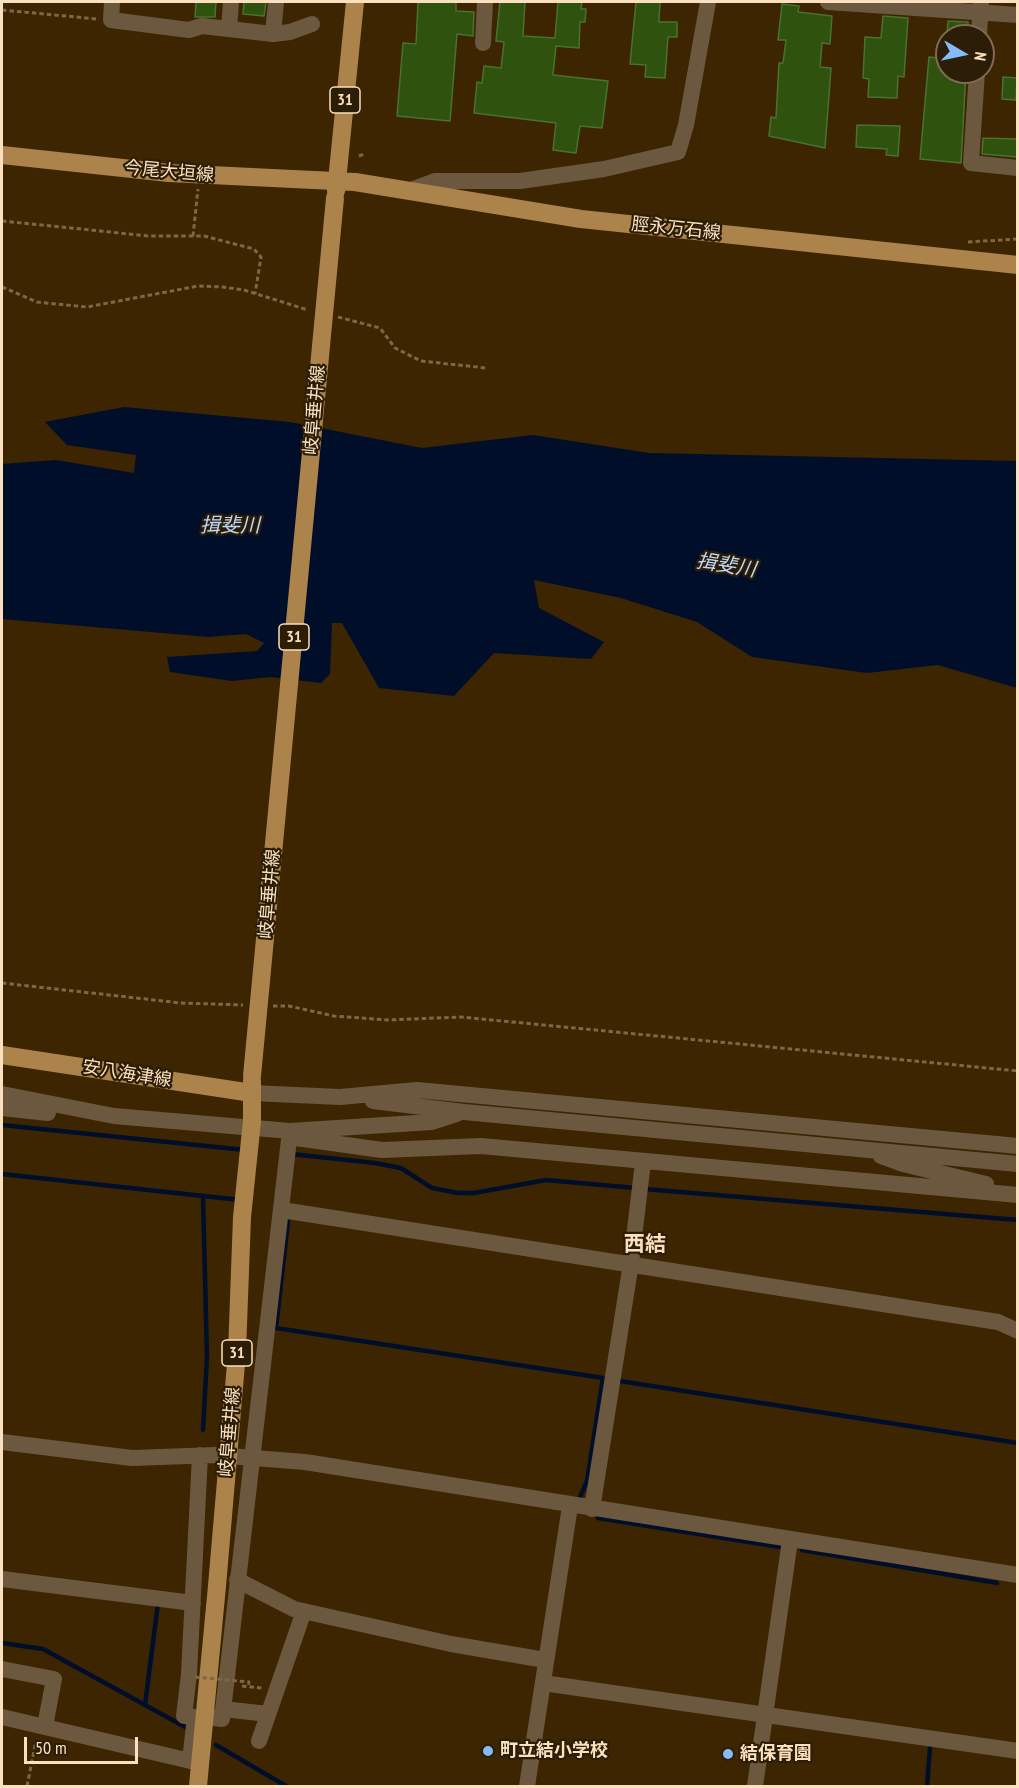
<!DOCTYPE html>
<html>
<head>
<meta charset="utf-8">
<style>
	body { margin:0 }
	#map { position:relative; width:1019px; height:1788px; overflow:hidden; background:#3c2500; font-family:"PT Sans Narrow",sans-serif }
	canvas { display:block }
	.frame { position:absolute; inset:0; border:3px solid #fae0bf; pointer-events:none }
	.north { position:absolute; left:935px; top:24px; width:60px; height:60px; box-sizing:border-box; background:#2c1d07; border:2px solid #7e6b51; border-radius:50%; rotate:99deg; font-size:16px; font-weight:700; line-height:24px; text-align:center; color:#fae0bf }
	.north::after { content:''; display:block; margin:auto; width:21px; height:27px; background:#86bbfb; clip-path:polygon(50% 0,100% 100%,50% 72%,0 100%) }
	.scale { position:absolute; left:24px; top:1737px; width:114px; height:27px; box-sizing:border-box; border:3px solid #fae0bf; border-top:0; padding-left:8px; font-size:18px; line-height:21px; white-space:nowrap; color:#fae0bf; -webkit-text-stroke:4px #2c1d07; paint-order:stroke }
</style>
</head>
<body>
<div id="map">
<canvas width="1019" height="1788"></canvas>
<div class="frame"></div>
<div class="north">N</div>
<div class="scale">50 m</div>
</div>
<script>
const ctx = document.querySelector('canvas').getContext('2d');
ctx.lineJoin = 'round';
function fill(path, color) { ctx.fillStyle = color; ctx.fill(path, 'evenodd'); }
const shape = rows => new Path2D(rows.map(r => 'M' + r).join(''));
function trace(path, color, width, dash) { ctx.strokeStyle = color; ctx.lineWidth = width; ctx.lineCap = dash ? 'butt' : 'round'; ctx.setLineDash(dash || []); ctx.stroke(path); }
function write(font, color, halo, rows, align = 'center') {
  ctx.font = font + ' "PT Sans Narrow","Noto Sans JP",sans-serif'; ctx.lineWidth = 4.5; ctx.setLineDash([]); ctx.textBaseline = 'middle'; ctx.strokeStyle = halo; ctx.fillStyle = color; for (const [text, x, y, turn = 0] of rows) {
    ctx.save(); ctx.translate(x, y); ctx.rotate((+turn || 0) * Math.PI / 180); ctx.textAlign = isNaN(turn) ? turn : align; if (halo) ctx.strokeText(text, 0, 0); ctx.fillText(text, 0, 0); ctx.restore();
  }
}
fill(shape([
	[124,407,290,422,422,448,533,435,649,453,1017,461,1017,688,938,665,867,673,752,657,697,622,621,598,534,580,539,608,604,642,591,659,494,653,454,696,379,688,342,623,332,623,330,674,321,683,270,677,232,681,170,672,167,657,257,651,264,643,246,634,208,637,2,619,2,464,56,460,134,473,136,455,67,445,45,422]
]), '#000e2a');
trace(shape([
	[2,1125,245,1150],
	[291,1154,375,1163,401,1168,432,1188,458,1193,474,1193,546,1180,635,1188],
	[2,1174,240,1200],
	[644,1189,1018,1220],
	[203,1197,207,1357,203,1430],
	[288,1221,276,1328,603,1378,587,1481,580,1497],
	[620,1381,1018,1443],
	[598,1518,780,1547],
	[802,1550,997,1583],
	[2,1643,43,1649,187,1728],
	[145,1705,158,1603],
	[216,1745,286,1786],
	[927,1786,930,1748]
]), '#000e2a', 4.5);
const building = shape([
	[196,2,216,2,215,17,195,17,196,2],
	[244,2,266,2,264,16,243,14,244,2],
	[418,2,456,2,456,11,474,12,473,36,457,34,450,121,397,116,403,43,416,44,418,2],
	[500,2,525,2,523,36,555,38,558,2,582,2,581,9,586,9,585,22,580,22,579,48,556,46,553,75,608,81,602,128,580,126,576,153,553,150,556,123,474,113,477,82,482,83,484,66,501,68,504,42,496,41,500,2],
	[636,2,660,2,659,22,677,22,677,37,668,37,665,78,645,77,646,65,630,64,636,2],
	[782,4,799,6,798,12,832,16,830,44,822,43,820,67,831,68,825,148,769,136,771,117,776,118,779,63,783,63,786,40,778,40,782,4],
	[883,16,908,18,904,77,898,76,897,98,868,97,869,79,863,78,865,37,881,38,883,16],
	[948,21,968,22,967,36,947,34,948,21],
	[929,57,947,59,947,72,966,72,961,163,920,159,929,57],
	[1003,77,1017,78,1016,100,1002,99,1003,77],
	[857,125,900,126,898,156,886,155,887,149,856,147,857,125],
	[983,138,1017,139,1017,157,982,154,983,138]
]);
fill(building, '#2f530f');
trace(building, '#4b712f', 1.5);
trace(shape([
	[2,10,97,19],
	[359,156,364,154],
	[2,221,149,236,204,236,254,249,261,257,255,294],
	[193,236,198,189],
	[968,242,1018,239],
	[2,287,37,302,87,307,198,286,223,287,244,290,308,310],
	[338,317,380,328,395,348,421,361,486,368],
	[2,983,181,1003,243,1005],
	[273,1006,289,1006,334,1016,388,1020,461,1017,1018,1071],
	[242,1686,262,1688],
	[27,1786,36,1741]
]), '#7f6743', 3, [4.5, 3]);
trace(shape([
	[112,2,111,20,189,30,202,26,273,34,290,32,312,24],
	[828,2,1018,15],
	[229,29,231,2],
	[273,34,276,2],
	[979,36,981,2],
	[483,43,485,2],
	[977,72,971,163,1018,168],
	[411,190,435,181,520,181,604,169,678,152,686,125,708,2],
	[252,1093,340,1097,417,1090,1018,1146],
	[2,1094,114,1116,290,1131,432,1122,457,1114],
	[373,1101,464,1112,1018,1164],
	[2,1108,48,1113],
	[290,1131,296,1138,382,1150,481,1146,1018,1195],
	[881,1156,903,1164,986,1184],
	[282,1210,998,1322,1018,1331],
	[2,1442,132,1458,216,1455,305,1462,1018,1575],
	[592,1509,631,1263,643,1162],
	[2,1579,193,1603],
	[237,1580,294,1609,451,1644,545,1660],
	[2,1669,54,1679,45,1726],
	[543,1683,1018,1751],
	[223,1709,268,1714],
	[2,1717,199,1763],
	[206,1717,222,1719,290,1131],
	[259,1741,304,1611],
	[190,1761,195,1717,184,1716,189,1674,200,1455],
	[527,1786,570,1506],
	[755,1786,790,1540]
]), '#6b583e', 16);
trace(shape([
	[2,155,169,173,355,182,581,219,1018,265],
	[336,191,355,2],
	[2,1055,252,1093],
	[252,1081,252,1121],
	[198,1786,217,1586]
]), '#ac834b', 18);
trace(shape([
	[195,1677,249,1682,248,1687]
]), '#7f6743', 3, [4.5, 3]);
trace(shape([
	[252,1076,335,198],
	[217,1586,237,1352,242,1217,252,1121]
]), '#ac834b', 18);
for (const [x, y, r, color] of [
	[488,1751,6,"#86bbfb"],
	[728,1754,6,"#86bbfb"]
]) { const dot = new Path2D(); dot.arc(x, y, r, 0, 2 * Math.PI); ctx.fillStyle = color; ctx.fill(dot); trace(dot, '#2c1d07', 2); }
for (const [x, y, w] of [
	[345,100,30],
	[294,637,30],
	[237,1353,30]
]) { const box = new Path2D(); box.roundRect(x - w / 2, y - 13, w, 26, 4.5); ctx.fillStyle = '#2c1d07'; ctx.fill(box); trace(box, '#fae0bf', 1.5); }
write('bold 16px', '#fae0bf', null, [
	["31",345,100],
	["31",294,637],
	["31",237,1353]
]);
write('18px', '#fae0bf', '#2c1d07', [
	["今尾大垣線",169,172,5],
	["脛永万石線",676,229,6],
	["岐阜垂井線",315,410,-85],
	["岐阜垂井線",270,894,-85],
	["安八海津線",127,1074,9],
	["岐阜垂井線",230,1432,-85]
]);
write('bold 18px', '#fae0bf', '#2c1d07', [
	["町立結小学校",500,1751],
	["結保育園",740,1754]
], 'left');
write('italic 20px', '#bed8fa', '#2c1d07', [
	["揖斐川",230,526],
	["揖斐川",726,566,9]
]);
write('bold 21px', '#fae0bf', '#2c1d07', [
	["西結",645,1245]
]);
</script>
</body>
</html>
